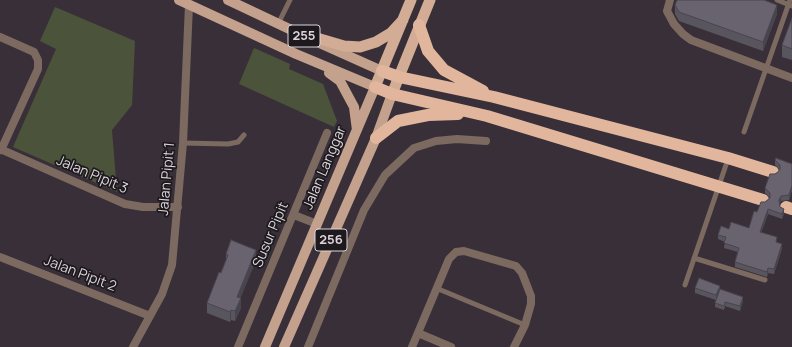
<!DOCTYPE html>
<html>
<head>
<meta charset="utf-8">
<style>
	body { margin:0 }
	canvas { display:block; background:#392f38 }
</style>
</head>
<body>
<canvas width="792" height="347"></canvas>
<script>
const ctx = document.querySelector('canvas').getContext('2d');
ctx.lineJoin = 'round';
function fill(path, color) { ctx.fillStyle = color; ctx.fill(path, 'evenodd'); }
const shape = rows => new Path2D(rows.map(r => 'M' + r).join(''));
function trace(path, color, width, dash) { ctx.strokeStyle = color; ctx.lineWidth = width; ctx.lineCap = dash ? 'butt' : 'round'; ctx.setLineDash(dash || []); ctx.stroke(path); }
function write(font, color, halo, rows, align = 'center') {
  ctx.font = font + ' Manrope,sans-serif'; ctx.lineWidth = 3.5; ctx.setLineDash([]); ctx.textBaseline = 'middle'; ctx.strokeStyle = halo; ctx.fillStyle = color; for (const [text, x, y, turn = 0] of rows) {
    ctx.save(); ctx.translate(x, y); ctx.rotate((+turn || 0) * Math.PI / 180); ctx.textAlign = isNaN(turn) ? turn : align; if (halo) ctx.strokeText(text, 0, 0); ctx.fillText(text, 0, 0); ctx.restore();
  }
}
fill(shape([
	[55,7,135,41,132,105,112,130,117,192,13,147,56,49,40,41],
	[254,48,290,64,289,69,323,84,337,121,334,127,239,84]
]), '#4b543a');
trace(shape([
	[777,0,792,6],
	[278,24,290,0],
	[744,132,790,0],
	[183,143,228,144,238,142,244,135],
	[694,258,765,280],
	[685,285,728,159],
	[436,288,525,325]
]), '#7c6a60', 5);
trace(shape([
	[670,0,667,11,674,24,683,34,691,40,792,78],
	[0,37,34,52,38,60,38,69,1,150],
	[0,149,125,204,143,207,178,207],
	[294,215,317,224],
	[0,257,150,316],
	[418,333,451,347],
	[133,347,162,294,172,265,183,143,189,5],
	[238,347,327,133],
	[308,347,364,210,385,175,414,148,436,141,457,139,486,141],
	[412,347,449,259,456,252,464,251,516,266,522,273,531,296,531,304,525,325,514,347]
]), '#7c6a60', 8);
trace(shape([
	[179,0,296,54,375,87,265,347],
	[228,0,300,34],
	[315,41,382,71],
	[329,73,340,81,354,107,357,130],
	[284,347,376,138,392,94]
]), '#c4a18c', 10);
trace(shape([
	[293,31,344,46,360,47,376,42,391,33,403,20],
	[375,87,411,0],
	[392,94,430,0]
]), '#d2ac94', 11);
trace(shape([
	[419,25,428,51,444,70,483,91],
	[382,71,399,77,494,97,728,158,773,172],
	[375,87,392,94,487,116,763,200],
	[376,138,398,121,428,115,458,114],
	[786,207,792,209]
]), '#e1b69d', 12);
fill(shape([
	[675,5,777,14,763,51,679,21,675,14],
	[792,18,792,60,782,57,782,45],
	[775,160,792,164,792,190,789,200,781,201,780,204,780,207,784,214,782,219,768,214,761,232,777,242,782,249,774,274,768,273,767,277,735,267,735,262,738,252,724,248,725,242,718,239,718,235,729,229,749,228,765,202,770,198,765,193,765,188,775,174,778,172,780,170,775,165],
	[226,254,256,260,240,298,241,308,235,321,231,320,230,322,207,313,207,303,226,261],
	[695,288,720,290,743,301,740,311,725,306,724,310,715,307,715,303,716,300,695,293]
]), '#59555f');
fill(shape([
	[777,5,777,14,763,51,763,42],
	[792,185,792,190,789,200,789,195],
	[781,196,781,201,779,205,779,200],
	[768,209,768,214,760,237,760,232],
	[784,209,784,214,782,219,782,214],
	[782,244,782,249,774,274,774,269],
	[256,250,256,260,237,307,237,297],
	[768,268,768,273,767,277,767,272],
	[720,286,720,291,716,300,716,295],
	[743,297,743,301,740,311,740,306],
	[241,298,241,308,235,321,235,311],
	[231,310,231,320,230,322,230,312]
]), '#49454e');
const building = shape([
	[677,0,764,0,777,5,763,42,679,12,675,5,677,0],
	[792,18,792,49,782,45,792,18],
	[776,158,792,164,792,185,789,195,781,196,779,200,780,207,784,209,782,214,768,209,760,232,777,237,776,242,782,244,774,269,768,268,767,272,735,262,739,248,724,243,726,237,718,235,721,226,729,229,731,222,749,228,754,211,757,212,761,202,765,202,770,198,770,193,765,188,770,174,775,174,778,172,780,169,780,165,775,160,776,158],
	[231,240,256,250,237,297,241,298,235,311,231,310,230,312,207,303,219,272,221,273,228,255,226,254,231,240],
	[699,278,720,286,716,295,695,288,699,278],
	[720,289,743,297,740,306,725,302,724,306,715,303,720,289]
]);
fill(building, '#68636f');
trace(building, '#49454e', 1);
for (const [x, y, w] of [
	[304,36,32],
	[331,240,32]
]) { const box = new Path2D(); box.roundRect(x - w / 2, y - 11, w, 22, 3); ctx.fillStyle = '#1d191d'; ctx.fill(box); trace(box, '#dbd5db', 1); }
write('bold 13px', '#dbd5db', null, [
	["255",304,36],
	["256",331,240]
]);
write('14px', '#dbd5db', '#1d191d', [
	["Jalan Langgar",325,168,-67],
	["Jalan Pipit 3",92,175,23],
	["Jalan Pipit 1",167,179,-85],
	["Susur Pipit",271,235,-67],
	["Jalan Pipit 2",80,274,21]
]);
</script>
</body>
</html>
